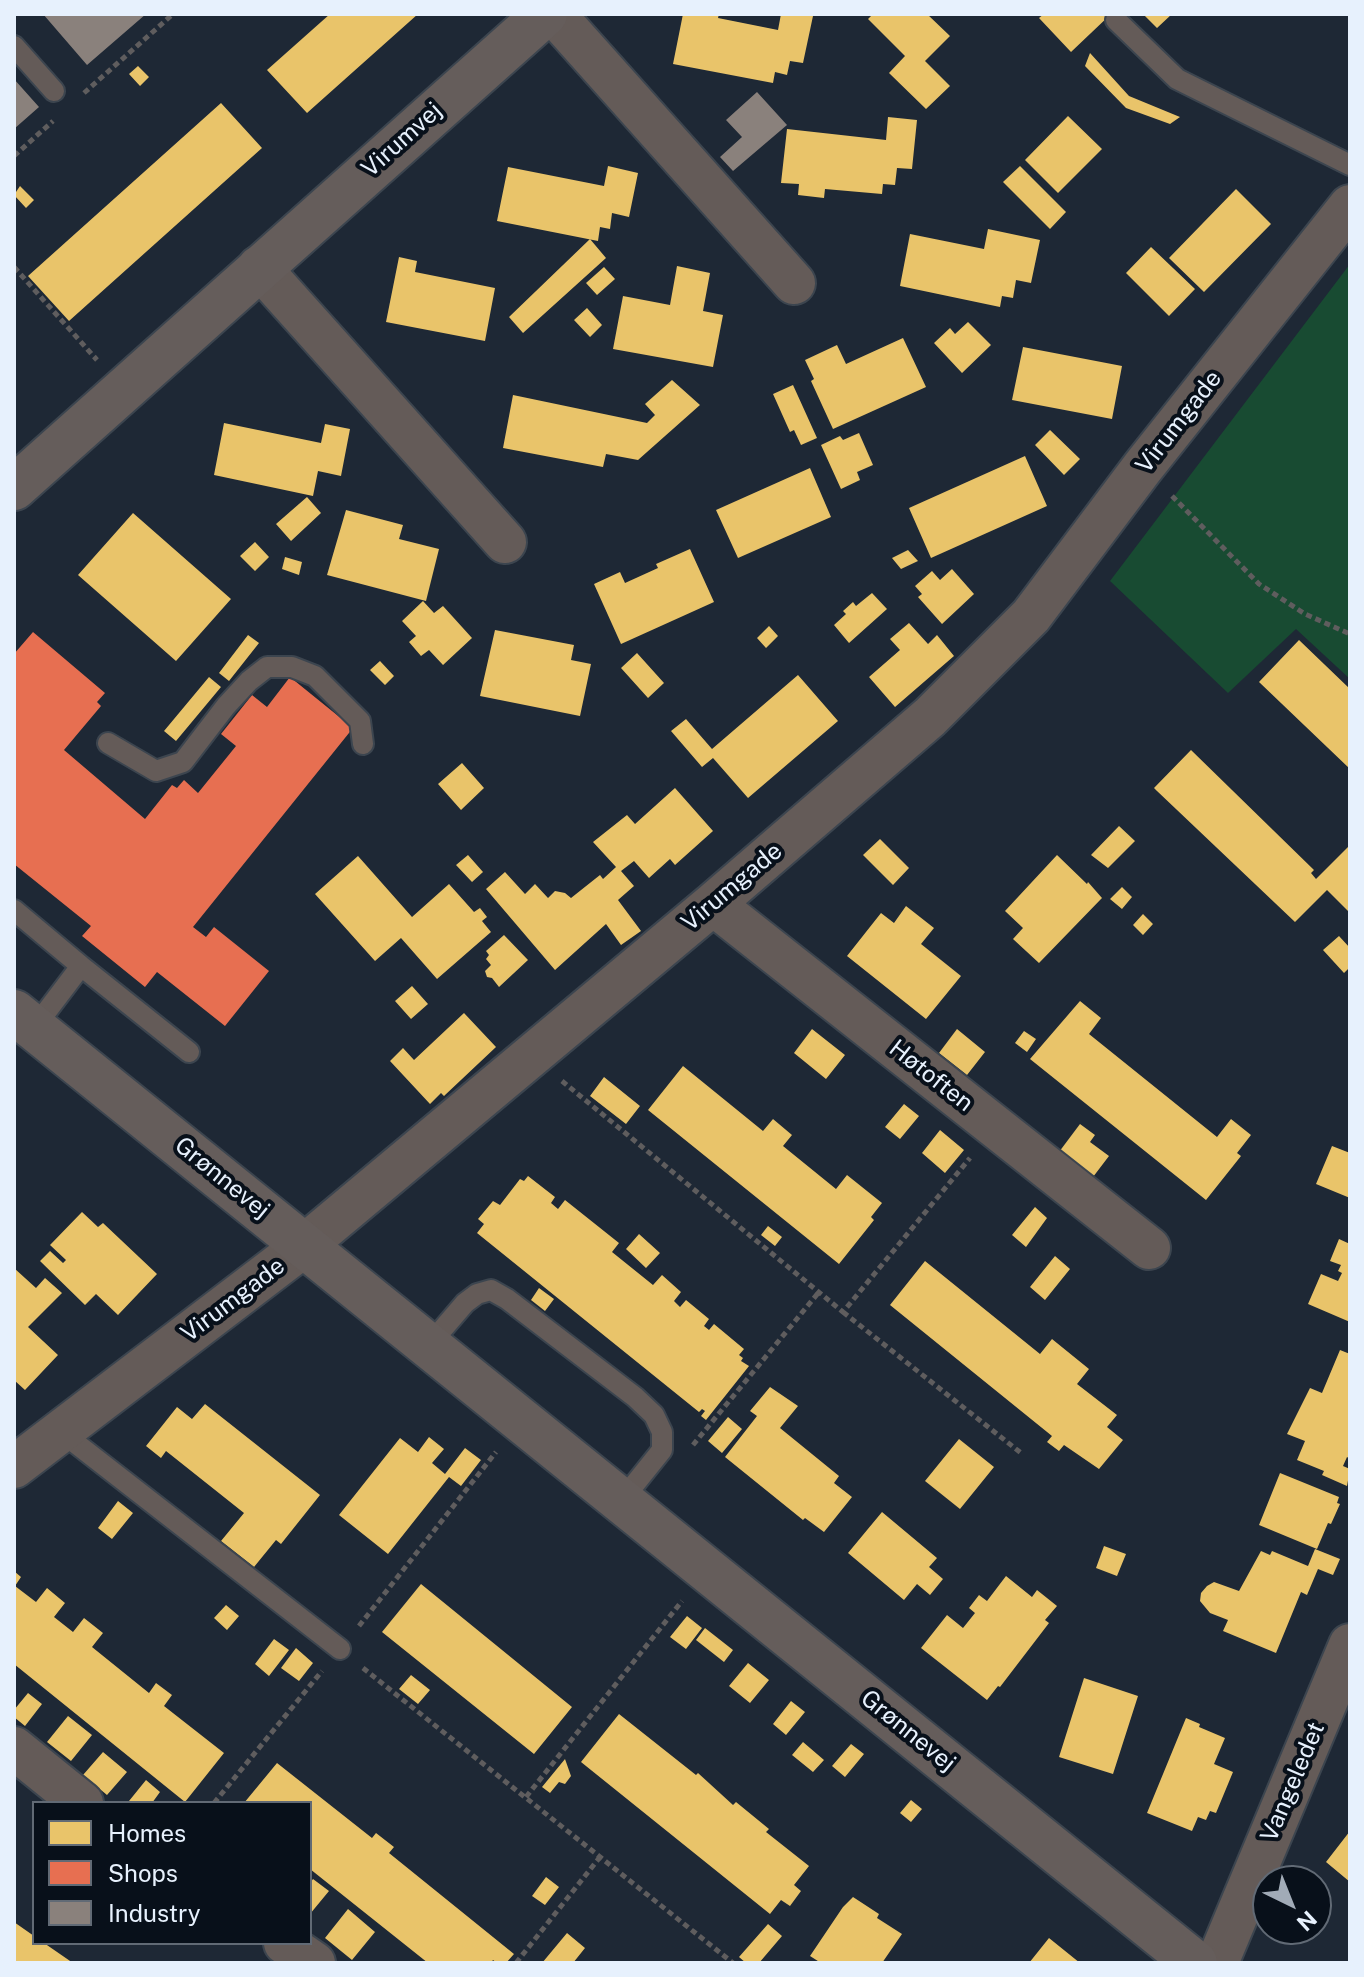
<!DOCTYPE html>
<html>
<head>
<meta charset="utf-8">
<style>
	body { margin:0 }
	#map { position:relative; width:1364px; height:1977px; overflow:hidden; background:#1e2835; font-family:"Public Sans",sans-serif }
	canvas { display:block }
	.frame { position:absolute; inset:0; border:16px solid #e7f1fd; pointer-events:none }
	.legend { position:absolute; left:32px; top:1801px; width:280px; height:144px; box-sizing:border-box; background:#08101a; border:2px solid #616a75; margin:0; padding:10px 14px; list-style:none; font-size:24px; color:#e7f1fd }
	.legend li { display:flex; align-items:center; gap:16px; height:40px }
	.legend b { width:40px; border:2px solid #616a75 }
	.north { position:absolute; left:1252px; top:1865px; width:80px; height:80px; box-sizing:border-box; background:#08101a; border:2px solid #616a75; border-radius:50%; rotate:137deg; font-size:22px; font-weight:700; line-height:32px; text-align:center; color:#e7f1fd }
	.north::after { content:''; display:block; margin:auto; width:28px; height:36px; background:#a1abb7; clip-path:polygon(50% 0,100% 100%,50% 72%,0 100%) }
</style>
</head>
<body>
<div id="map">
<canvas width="1364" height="1977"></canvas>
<div class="frame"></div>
<ul class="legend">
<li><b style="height:22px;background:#e9c46a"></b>Homes</li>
<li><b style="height:22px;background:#e76f51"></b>Shops</li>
<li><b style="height:22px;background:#8a817c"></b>Industry</li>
</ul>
<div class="north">N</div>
</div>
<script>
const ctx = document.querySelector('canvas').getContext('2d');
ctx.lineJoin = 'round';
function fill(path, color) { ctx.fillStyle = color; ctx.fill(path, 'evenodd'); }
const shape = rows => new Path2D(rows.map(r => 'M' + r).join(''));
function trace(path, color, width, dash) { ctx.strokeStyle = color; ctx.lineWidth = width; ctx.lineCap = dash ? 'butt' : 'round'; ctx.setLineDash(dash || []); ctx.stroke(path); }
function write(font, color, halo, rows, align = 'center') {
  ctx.font = font + ' "Public Sans",sans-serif'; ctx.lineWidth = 8; ctx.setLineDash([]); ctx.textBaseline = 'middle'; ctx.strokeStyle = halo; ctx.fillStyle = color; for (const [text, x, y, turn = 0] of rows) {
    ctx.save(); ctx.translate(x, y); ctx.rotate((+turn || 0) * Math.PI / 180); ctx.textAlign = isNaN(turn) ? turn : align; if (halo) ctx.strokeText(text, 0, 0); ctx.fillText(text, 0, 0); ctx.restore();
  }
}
fill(shape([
	[1350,264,1350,679,1296,629,1228,693,1110,581]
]), '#184b32');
fill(shape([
	[330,14,418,14,307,113,267,70],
	[683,14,719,14,718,18,778,30,781,14,813,16,803,63,790,61,787,75,775,72,773,83,673,64],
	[873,14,927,14,950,36,925,61,950,86,926,109,889,73,905,56,868,19],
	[1044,14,1111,14,1071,52,1039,18],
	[1143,14,1172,14,1157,28],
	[1090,53,1129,96,1180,117,1170,124,1126,108,1085,66],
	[138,66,149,77,140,86,129,74],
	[221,103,262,148,69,321,28,276],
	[1068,116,1102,149,1058,193,1025,160],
	[888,117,917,120,912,169,897,168,895,185,883,184,882,194,825,189,824,198,798,195,799,184,781,183,787,129,886,140],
	[608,166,638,173,629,217,612,213,610,229,600,227,598,241,497,221,508,167,604,186],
	[1020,166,1066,212,1050,229,1003,182],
	[20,186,34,200,26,208,14,195],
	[1236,189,1271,224,1204,292,1169,258],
	[988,229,1040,240,1031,283,1016,280,1013,298,1002,296,1000,307,900,286,910,234,984,249],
	[590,239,606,258,523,333,509,317],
	[1151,247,1195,289,1169,316,1126,273],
	[399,257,417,261,415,272,495,288,485,341,386,322],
	[677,266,710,273,703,311,723,315,713,367,613,349,623,296,670,305],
	[604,267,615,279,597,295,586,283],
	[587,308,602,325,590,337,574,320],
	[968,322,991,345,962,373,934,343,950,328,955,334],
	[903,338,926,387,833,429,811,381,814,379,805,360,837,345,846,364],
	[1023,347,1122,366,1112,419,1012,400],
	[672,380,700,405,638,460,606,454,603,467,503,448,513,395,647,423,655,415,645,404],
	[793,385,817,438,801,445,794,430,790,432,773,394],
	[224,423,321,443,325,424,350,429,341,476,318,471,313,496,214,475],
	[1050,430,1080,459,1064,475,1035,445],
	[859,433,873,465,857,472,860,480,841,489,821,445,840,436,843,440],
	[1025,456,1047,506,931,558,909,508],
	[810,468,831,517,738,558,716,510],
	[307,497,321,513,291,541,276,524],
	[346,510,403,525,399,539,439,549,426,601,327,575],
	[133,513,231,599,176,661,78,575],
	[255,542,269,557,255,571,240,556],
	[690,549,714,602,621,644,594,584,620,572,625,583,658,568,656,564],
	[908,550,918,561,901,569,892,558],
	[285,557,302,562,299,575,282,569],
	[952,569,974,594,942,624,918,597,922,594,915,586,932,571,940,580],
	[872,593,887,609,849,643,834,625,846,614,843,611,853,602,856,606],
	[423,601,434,613,443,606,472,638,443,665,429,650,421,656,409,642,416,636,402,621],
	[909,623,928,644,937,635,954,656,895,707,869,677,900,650,890,639],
	[769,626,778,636,766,648,757,638],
	[495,630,574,645,571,660,591,664,580,716,480,696],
	[248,635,259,643,229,681,219,673],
	[1299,640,1350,689,1350,769,1259,682],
	[637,653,664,683,648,698,621,668],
	[380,661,394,676,385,685,370,670],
	[798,675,838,721,748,798,713,758,702,767,671,731,686,719,712,749],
	[209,677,221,687,176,741,164,731],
	[1191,750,1314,870,1311,873,1316,879,1350,845,1350,913,1327,890,1295,922,1157,791,1154,788],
	[462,763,484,788,461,810,438,784],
	[675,788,713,831,675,865,670,859,649,878,634,861,621,871,634,886,618,900,641,931,621,945,606,924,555,970,486,889,505,872,525,894,535,884,548,898,555,891,565,893,571,898,600,875,603,879,616,867,593,842,627,815,635,824],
	[1119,826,1135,841,1108,868,1091,855],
	[880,839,909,868,893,885,863,855],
	[468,855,483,872,472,882,456,865],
	[1057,855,1087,884,1088,882,1102,898,1039,963,1013,939,1023,928,1005,911],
	[358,856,412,917,449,884,474,912,480,908,487,917,482,921,491,932,437,979,401,938,375,961,315,894],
	[1122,887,1132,897,1122,909,1110,899],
	[906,906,934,928,921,944,961,976,926,1019,847,956,881,913,894,923],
	[1143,914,1153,924,1143,935,1133,925],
	[504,935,528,960,499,987,492,978,487,977,485,971,491,965,486,959,489,955,486,951],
	[1339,936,1350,948,1350,967,1344,973,1323,950],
	[412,986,428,1004,411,1019,395,1001],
	[1080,1001,1101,1018,1089,1034,1217,1137,1231,1119,1251,1135,1237,1153,1241,1156,1206,1200,1030,1059],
	[464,1013,496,1047,444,1096,441,1093,430,1104,390,1061,403,1048,414,1060],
	[812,1029,845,1055,826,1079,794,1053],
	[957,1029,985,1052,967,1075,939,1053],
	[1024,1031,1036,1039,1027,1052,1015,1043],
	[683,1066,763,1131,773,1119,792,1135,783,1146,836,1189,847,1175,882,1203,871,1217,874,1220,839,1264,648,1110],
	[604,1077,640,1106,626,1124,590,1096],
	[904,1104,919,1116,900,1139,885,1127],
	[1080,1124,1095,1135,1090,1142,1109,1156,1093,1177,1059,1152],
	[940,1130,964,1150,945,1173,922,1153],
	[1332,1146,1350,1153,1350,1198,1316,1184],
	[528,1176,555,1197,551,1203,558,1209,565,1200,619,1243,612,1252,653,1285,662,1275,681,1292,674,1301,680,1307,686,1300,709,1319,704,1326,709,1330,714,1324,744,1349,739,1355,743,1358,741,1361,749,1366,706,1420,701,1416,705,1411,702,1409,699,1412,477,1233,484,1224,478,1219,493,1201,500,1205,520,1179,524,1181],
	[1035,1207,1047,1218,1026,1247,1012,1235],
	[82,1212,98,1227,103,1223,157,1274,118,1315,96,1294,85,1305,40,1261,50,1251,63,1263,66,1260,50,1245],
	[768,1226,782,1237,775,1246,761,1235],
	[639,1234,660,1253,646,1268,626,1249],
	[1339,1239,1350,1244,1350,1322,1308,1304,1321,1274,1338,1281,1342,1273,1338,1271,1341,1265,1330,1261],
	[1055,1256,1070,1269,1045,1300,1030,1287],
	[925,1261,1040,1354,1052,1339,1089,1369,1077,1384,1117,1415,1107,1427,1123,1440,1099,1469,1064,1445,1059,1451,1047,1442,1052,1436,890,1305],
	[14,1268,36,1288,45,1278,62,1293,28,1327,58,1355,25,1390,14,1380],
	[539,1288,554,1299,545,1311,531,1300],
	[1340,1350,1350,1354,1350,1459,1347,1457,1343,1466,1350,1469,1347,1486,1322,1475,1324,1471,1297,1460,1305,1441,1287,1434,1310,1388,1322,1393],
	[770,1387,798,1406,780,1428,839,1476,834,1483,852,1497,824,1532,805,1518,803,1520,725,1457,757,1416,750,1411],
	[205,1404,320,1495,281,1544,276,1540,254,1567,221,1541,244,1513,166,1451,161,1458,146,1446,177,1407,192,1419],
	[728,1417,742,1429,722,1453,708,1441],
	[429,1437,444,1449,432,1463,445,1474,465,1448,481,1460,461,1486,449,1477,388,1554,339,1515,400,1438,418,1452],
	[959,1439,994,1467,960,1509,925,1481],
	[1280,1473,1339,1497,1337,1503,1340,1504,1331,1524,1328,1523,1317,1549,1259,1525],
	[118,1501,133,1513,112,1539,98,1528],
	[882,1512,937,1558,929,1567,943,1579,930,1595,917,1584,904,1600,848,1553],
	[1104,1546,1126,1554,1117,1576,1096,1568],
	[1315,1549,1340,1559,1333,1575,1318,1569,1307,1595,1301,1592,1276,1653,1223,1631,1228,1620,1210,1613,1200,1601,1201,1593,1207,1586,1214,1582,1239,1591,1261,1551,1270,1555,1272,1551,1308,1566],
	[14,1571,21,1577,15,1586,36,1602,47,1588,65,1603,54,1617,73,1632,84,1618,103,1633,92,1647,149,1693,156,1683,172,1695,164,1706,224,1753,185,1802,14,1664],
	[1006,1576,1032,1597,1037,1590,1057,1606,1045,1620,1049,1623,1000,1687,998,1686,987,1700,921,1648,947,1615,963,1628,975,1613,969,1608,979,1595,987,1601],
	[421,1584,572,1707,534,1754,382,1632],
	[226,1605,239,1616,227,1630,214,1618],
	[687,1616,702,1628,686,1649,670,1637],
	[705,1628,733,1650,724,1662,696,1640],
	[274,1639,289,1650,269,1676,255,1664],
	[296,1648,313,1663,299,1681,281,1668],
	[748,1663,769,1680,750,1703,729,1686],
	[411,1675,430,1690,418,1704,399,1689],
	[1084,1678,1138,1696,1113,1774,1059,1757],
	[28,1693,42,1704,25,1726,14,1717,14,1710],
	[791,1701,805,1712,786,1735,773,1724],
	[619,1714,696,1775,698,1773,733,1805,736,1802,769,1829,766,1832,809,1866,794,1885,801,1891,790,1906,781,1900,770,1914,581,1762],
	[68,1716,92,1735,71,1761,47,1742],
	[1186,1718,1200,1724,1199,1727,1225,1738,1214,1764,1233,1772,1216,1813,1210,1811,1206,1820,1198,1817,1192,1831,1147,1813],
	[803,1742,824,1760,813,1772,792,1755],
	[851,1744,864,1754,845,1777,832,1766],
	[103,1752,127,1772,107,1795,83,1775],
	[565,1759,571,1776,565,1784,559,1782,550,1793,542,1787],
	[277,1763,372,1838,376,1833,394,1847,389,1853,514,1954,506,1963,497,1963,493,1960,491,1963,428,1963,310,1869,310,1803,244,1803],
	[146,1780,160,1792,152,1803,132,1803,129,1801],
	[911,1800,922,1809,911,1822,900,1813],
	[1350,1831,1350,1882,1326,1862],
	[546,1877,559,1887,545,1905,532,1896],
	[313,1879,329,1891,310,1914,310,1883],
	[853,1897,879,1914,877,1918,902,1934,882,1963,821,1963,810,1956,843,1907],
	[348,1909,375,1932,352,1960,325,1938],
	[14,1922,34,1936,34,1943,44,1943,73,1963,14,1963],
	[768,1924,782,1936,759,1963,746,1963,739,1957],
	[567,1933,585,1948,573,1963,542,1963],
	[1049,1938,1080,1963,1029,1963]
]), '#e9c46a');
fill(shape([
	[33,632,105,693,97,702,101,706,64,750,145,819,172,785,177,788,184,780,198,793,236,746,221,734,252,695,267,707,290,677,353,728,193,927,206,937,214,927,269,971,225,1026,157,972,145,987,82,936,91,926,14,864,14,654]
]), '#e76f51');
fill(shape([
	[43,14,146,14,87,65],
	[14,79,39,107,14,129],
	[757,92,787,125,733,171,720,157,742,137,726,120]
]), '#8a817c');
const lane = shape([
	[1116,20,1177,79,1350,165],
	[14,46,54,91],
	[108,743,156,771,183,762,226,706,249,681,267,667,292,667,315,676,360,721,363,744],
	[14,910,81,966],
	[34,1028,81,966,189,1052],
	[429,1345,465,1303,477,1294,491,1290,507,1299,635,1397,654,1415,662,1432,662,1450,622,1500],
	[60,1431,340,1649]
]);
const street = shape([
	[554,14,794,283],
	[259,267,505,542],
	[713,904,1149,1248],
	[14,1467,305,1245,713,904,930,717,1031,616,1143,467,1350,206],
	[14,1748,82,1803],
	[285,1943,314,1963],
	[1217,1963,1350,1645]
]);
const secondary = shape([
	[14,488,545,14],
	[14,1012,1195,1963]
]);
trace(lane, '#3c454f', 24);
trace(street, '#3c454f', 46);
trace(secondary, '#3c454f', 48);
trace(shape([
	[84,93,173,14],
	[14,156,53,121],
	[14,267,97,360],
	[1172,496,1259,584,1305,614,1350,634],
	[562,1081,843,1312,970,1158],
	[843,1312,1021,1453],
	[693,1445,819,1292],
	[359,1626,496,1452],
	[363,1668,733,1963],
	[526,1797,682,1601],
	[214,1803,322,1671],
	[516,1963,600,1857]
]), '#5f5d5e', 5, [6, 4]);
trace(lane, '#645b58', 20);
trace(street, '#645b58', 42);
trace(secondary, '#655d5b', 44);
write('24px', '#e7f1fd', '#08101a', [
	["Virumvej",402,140,-42],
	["Virumgade",1179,422,-52],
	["Virumgade",732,887,-40],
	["Høtoften",931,1076,38],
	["Grønnevej",222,1178,39],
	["Virumgade",233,1300,-37],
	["Grønnevej",908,1731,39],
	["Vangeledet",1293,1782,-67]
]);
</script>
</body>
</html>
